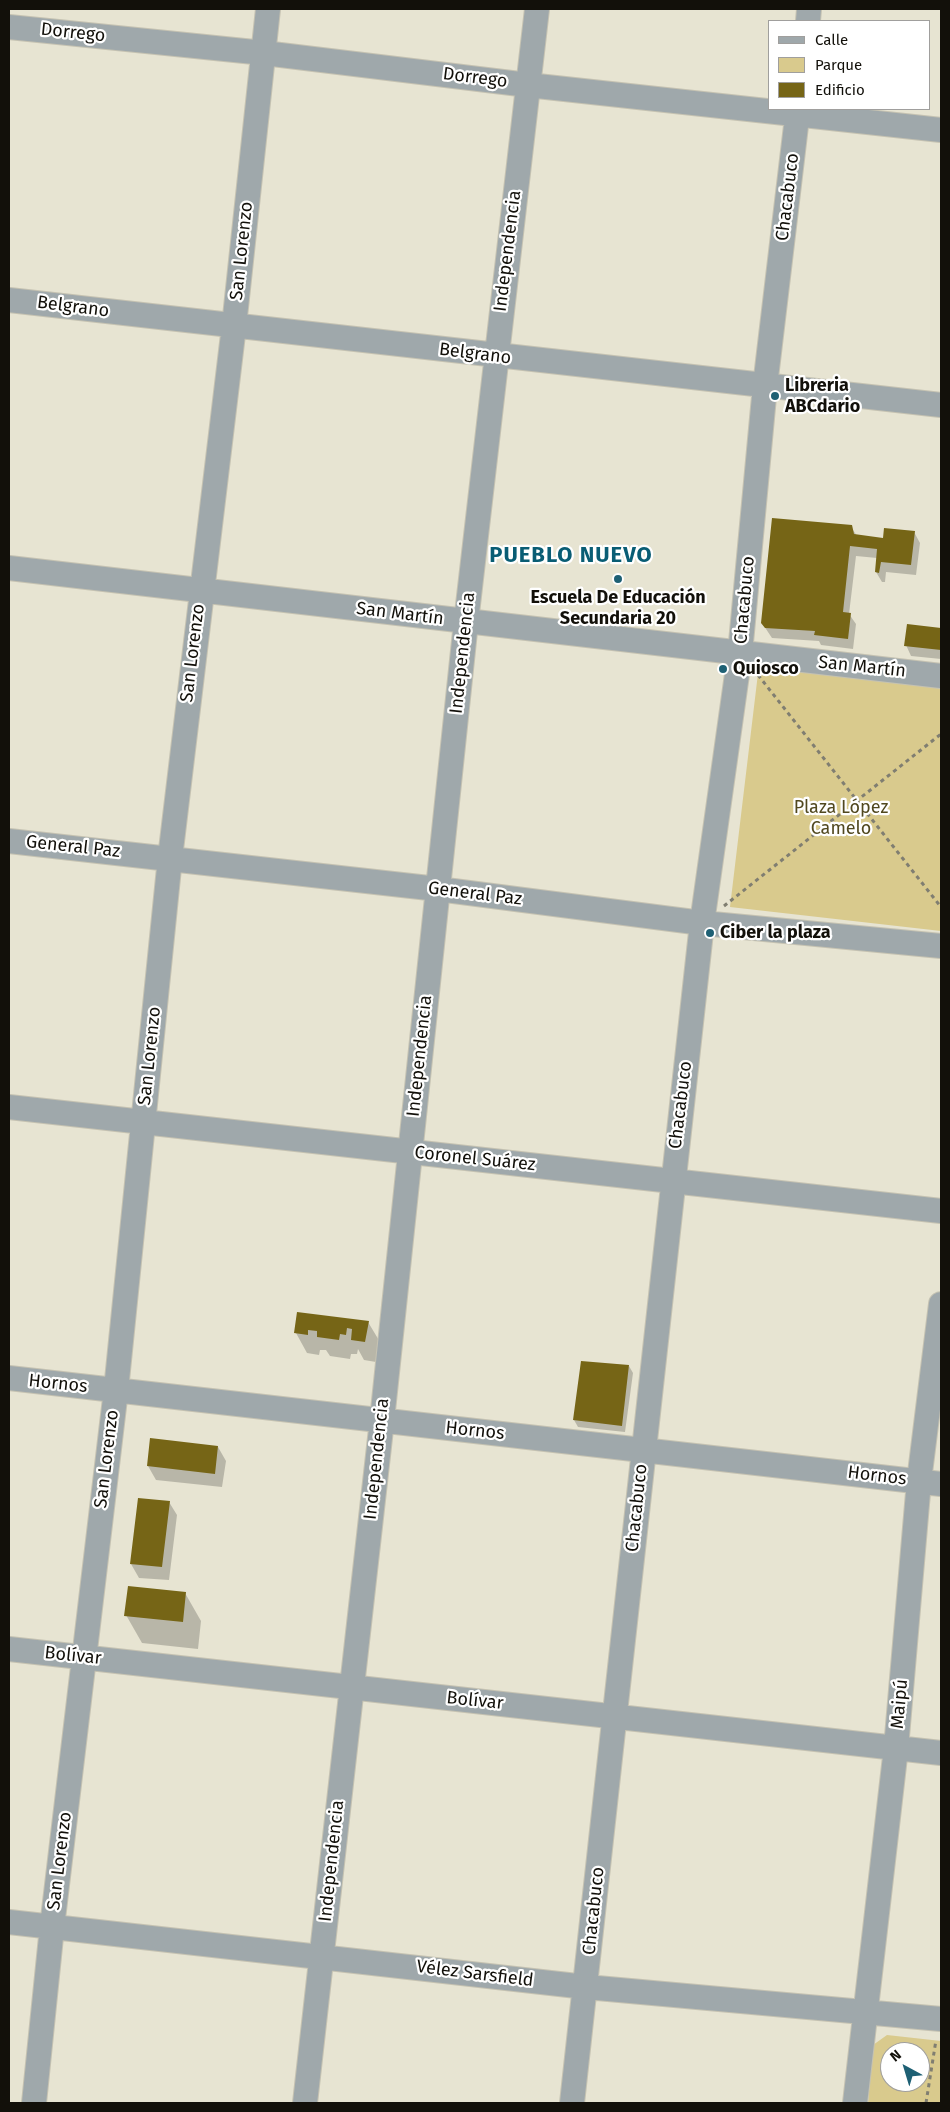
<!DOCTYPE html>
<html>
<head>
<meta charset="utf-8">
<style>
	body { margin:0 }
	#map { position:relative; width:950px; height:2112px; overflow:hidden; background:#e7e4d2; font-family:"Fira Sans",sans-serif }
	canvas { display:block }
	.frame { position:absolute; inset:0; border:10px solid #12100a; pointer-events:none }
	.legend { position:absolute; left:768px; top:20px; width:162px; height:90px; box-sizing:border-box; background:#fff; border:1px solid #a09f9d; margin:0; padding:6px 9px; list-style:none; font-size:15px; color:#12100a }
	.legend li { display:flex; align-items:center; gap:10px; height:25px }
	.legend b { width:25px; border:1px solid #a09f9d }
	.north { position:absolute; left:880px; top:2042px; width:50px; height:50px; box-sizing:border-box; background:#fff; border:1px solid #a09f9d; border-radius:50%; rotate:321deg; font-size:14px; font-weight:700; line-height:20px; text-align:center; color:#12100a }
	.north::after { content:''; display:block; margin:auto; width:18px; height:22px; background:#1e6074; clip-path:polygon(50% 0,100% 100%,50% 72%,0 100%) }
</style>
</head>
<body>
<div id="map">
<canvas width="950" height="2112"></canvas>
<div class="frame"></div>
<ul class="legend">
<li><b style="height:6px;background:#9fa8ab"></b>Calle</li>
<li><b style="height:14px;background:#d9ca8d"></b>Parque</li>
<li><b style="height:14px;background:#766516"></b>Edificio</li>
</ul>
<div class="north">N</div>
</div>
<script>
const ctx = document.querySelector('canvas').getContext('2d');
ctx.lineJoin = 'round';
function fill(path, color) { ctx.fillStyle = color; ctx.fill(path, 'evenodd'); }
const shape = rows => new Path2D(rows.map(r => 'M' + r).join(''));
function trace(path, color, width, dash) { ctx.strokeStyle = color; ctx.lineWidth = width; ctx.lineCap = dash ? 'butt' : 'round'; ctx.setLineDash(dash || []); ctx.stroke(path); }
function write(font, color, halo, rows, align = 'center') {
  ctx.font = font + ' "Fira Sans",sans-serif'; ctx.lineWidth = 4.5; ctx.setLineDash([]); ctx.textBaseline = 'middle'; ctx.strokeStyle = halo; ctx.fillStyle = color; for (const [text, x, y, turn = 0] of rows) {
    ctx.save(); ctx.translate(x, y); ctx.rotate((+turn || 0) * Math.PI / 180); ctx.textAlign = isNaN(turn) ? turn : align; if (halo) ctx.strokeText(text, 0, 0); ctx.fillText(text, 0, 0); ctx.restore();
  }
}
fill(shape([
	[759,665,941,686,941,931,730,907],
	[887,2035,941,2041,941,2103,868,2103,873,2045],
	[890,2052,920,2052,920,2082,890,2082]
]), '#d9ca8d');
fill(shape([
	[851,527,857,536,884,539,914,532,920,543,916,575,886,572,885,582,882,582,876,572,877,558,856,556,849,614,856,624,853,649,821,645,819,641,772,638,762,623],
	[908,626,941,630,941,659,911,656,906,645],
	[298,1314,368,1322,380,1342,376,1362,364,1360,358,1349,357,1354,351,1354,350,1359,330,1356,326,1350,320,1350,319,1355,307,1353,296,1333],
	[629,1366,633,1373,625,1432,578,1427,574,1420],
	[218,1447,226,1461,222,1487,156,1480,148,1466],
	[139,1499,169,1502,177,1515,169,1580,139,1578,131,1564],
	[185,1593,201,1621,198,1649,142,1643,126,1615]
]), '#0003');
fill(shape([
	[772,518,852,525,854,534,883,538,884,528,915,531,911,565,881,562,879,573,875,572,877,549,850,546,843,612,851,613,848,639,814,635,815,631,765,628,761,623],
	[907,624,941,628,941,650,904,646],
	[297,1312,369,1321,365,1342,351,1340,352,1329,347,1328,346,1335,340,1334,339,1340,317,1337,317,1331,308,1330,308,1335,294,1333],
	[581,1361,629,1365,622,1426,573,1420],
	[150,1438,218,1446,215,1474,147,1466],
	[138,1498,170,1501,162,1567,130,1564],
	[128,1586,186,1592,183,1622,124,1616]
]), '#766516');
const minor = shape([
	[808,21,809,9],
	[9,27,264,53,528,85,941,130],
	[9,300,941,405],
	[9,568,941,676],
	[9,841,438,889,702,923,941,946],
	[9,1107,941,1211],
	[9,1378,941,1484],
	[9,1649,941,1753],
	[9,1922,586,1987,941,2019],
	[34,2103,52,1927,116,1390,170,858,234,326,268,9],
	[305,2103,382,1420,466,622,537,9],
	[572,2103,702,923,740,653,765,386,798,109],
	[855,2103,896,1748,919,1481,941,1304]
]);
trace(minor, '#c5c2b2', 26);
trace(shape([
	[758,675,941,907],
	[724,906,941,734],
	[926,2103,936,2040]
]), '#807e71', 3, [4, 4]);
trace(minor, '#9fa8ab', 24);
for (const [x, y, r, color] of [
	[775,396,5,"#1e6074"],
	[618,579,5,"#1e6074"],
	[723,669,5,"#1e6074"],
	[710,933,5,"#1e6074"]
]) { const dot = new Path2D(); dot.arc(x, y, r, 0, 2 * Math.PI); ctx.fillStyle = color; ctx.fill(dot); trace(dot, '#fff', 2); }
write('18px', '#12100a', '#fff', [
	["Dorrego",73,33,6],
	["Dorrego",475,78,7],
	["Chacabuco",788,197,-83],
	["San Lorenzo",242,251,-84],
	["Independencia",508,251,-83],
	["Belgrano",73,307,7],
	["Belgrano",475,354,7],
	["Chacabuco",745,600,-85],
	["San Martín",400,614,7],
	["San Lorenzo",193,653,-83],
	["Independencia",463,653,-84],
	["San Martín",862,667,6],
	["General Paz",73,847,6],
	["General Paz",475,894,7],
	["San Lorenzo",150,1056,-84],
	["Independencia",420,1056,-84],
	["Chacabuco",681,1105,-83],
	["Coronel Suárez",475,1159,6],
	["Hornos",58,1384,6],
	["Hornos",475,1431,6],
	["San Lorenzo",107,1459,-83],
	["Independencia",377,1459,-84],
	["Hornos",877,1476,7],
	["Chacabuco",637,1508,-84],
	["Bolívar",73,1656,6],
	["Bolívar",475,1701,6],
	["Maipú",900,1704,-85],
	["San Lorenzo",60,1861,-83],
	["Independencia",332,1861,-84],
	["Chacabuco",594,1911,-84],
	["Vélez Sarsfield",475,1974,7]
]);
write('bold 18px', '#12100a', '#fff', [
	["Libreria",785,386],
	["ABCdario",785,407],
	["Escuela De Educación",618,598,"center"],
	["Secundaria 20",618,619,"center"],
	["Quiosco",733,669],
	["Ciber la plaza",720,933]
], 'left');
write('18px', '#51481f', '#fff', [
	["Plaza López",841,808],
	["Camelo",841,829]
]);
ctx.letterSpacing = '1px';
write('bold 22px', '#095d74', '#fff', [
	["PUEBLO NUEVO",571,556]
]);
ctx.letterSpacing = '0px';
</script>
</body>
</html>
